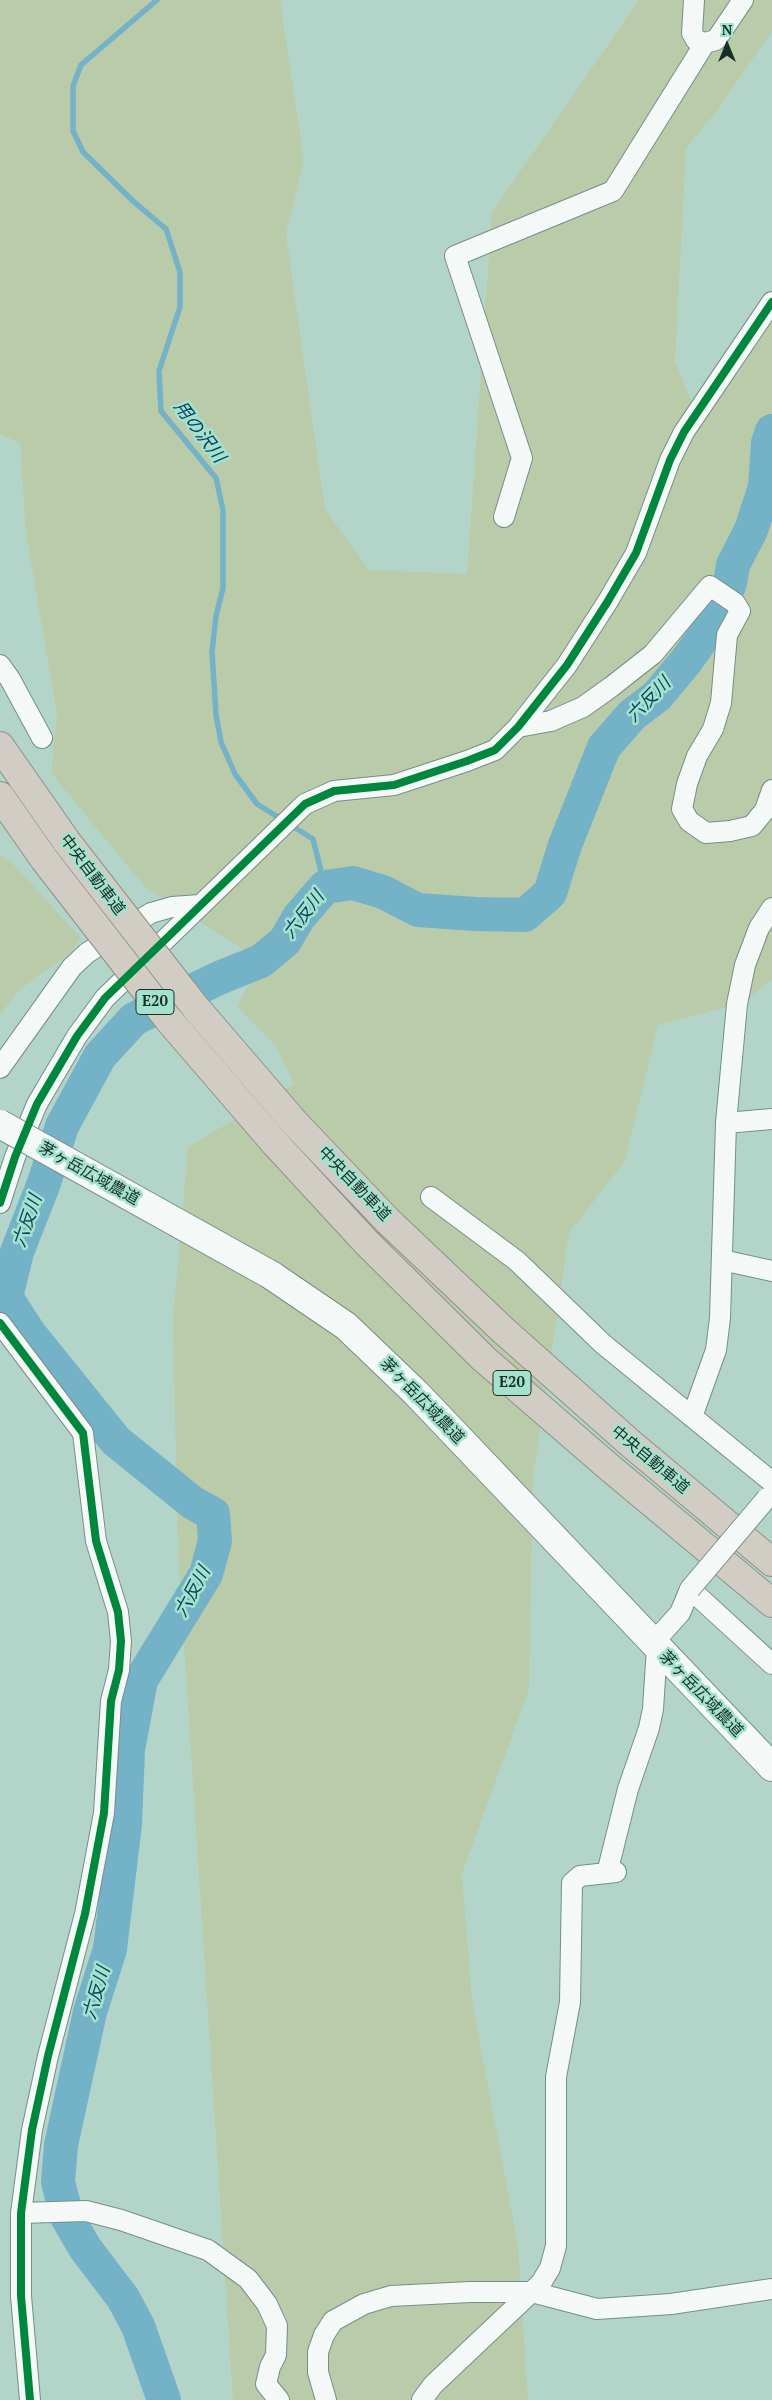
<!DOCTYPE html>
<html>
<head>
<meta charset="utf-8">
<style>
	body { margin:0 }
	#map { position:relative; width:772px; height:2400px; overflow:hidden; background:#b3d4c9; font-family:"PT Serif",serif }
	canvas { display:block }
	.north { position:absolute; left:702px; top:20px; width:50px; height:50px; -webkit-text-stroke:4px #a5e2ce; paint-order:stroke; rotate:0deg; font-size:14px; font-weight:700; line-height:20px; text-align:center; color:#162f27 }
	.north::after { content:''; display:block; margin:auto; width:18px; height:22px; background:#162f27; clip-path:polygon(50% 0,100% 100%,50% 72%,0 100%) }
</style>
</head>
<body>
<div id="map">
<canvas width="772" height="2400"></canvas>
<div class="north">N</div>
</div>
<script>
const ctx = document.querySelector('canvas').getContext('2d');
ctx.lineJoin = 'round';
function fill(path, color) { ctx.fillStyle = color; ctx.fill(path, 'evenodd'); }
const shape = rows => new Path2D(rows.map(r => 'M' + r).join(''));
function trace(path, color, width, dash) { ctx.strokeStyle = color; ctx.lineWidth = width; ctx.lineCap = dash ? 'butt' : 'round'; ctx.setLineDash(dash || []); ctx.stroke(path); }
function write(font, color, halo, rows, align = 'center') {
  ctx.font = font + ' "PT Serif","Noto Sans JP",serif'; ctx.lineWidth = 5; ctx.setLineDash([]); ctx.textBaseline = 'middle'; ctx.strokeStyle = halo; ctx.fillStyle = color; for (const [text, x, y, turn = 0] of rows) {
    ctx.save(); ctx.translate(x, y); ctx.rotate((+turn || 0) * Math.PI / 180); ctx.textAlign = isNaN(turn) ? turn : align; if (halo) ctx.strokeText(text, 0, 0); ctx.fillText(text, 0, 0); ctx.restore();
  }
}
fill(shape([
	[0,0,280,0,304,161,286,234,325,509,369,570,467,574,492,212,639,0,772,0,772,31,716,112,686,148,675,361,696,412,772,312,772,979,744,1003,658,1025,625,1161,569,1233,533,1477,529,1689,462,1874,472,2001,518,2245,528,2400,233,2400,178,1553,173,1320,188,1147,294,1084,276,1046,237,1006,261,961,145,887,51,773,57,714,26,533,20,443,0,434],
	[0,855,12,863,81,938,69,954,19,990,0,1015]
]), '#bacbaa');
trace(shape([
	[157,0,81,65,73,86,73,131,83,152,133,201,166,229,180,272,180,307,159,371,161,411,216,478,223,510,223,588,216,616,212,652,216,715,221,742,235,774,257,804,313,839,325,887]
]), '#74b2c8', 5.5);
trace(shape([
	[164,2400,138,2326,123,2298,85,2248,67,2217,58,2182,61,2145,90,2012,110,1949,125,1824,128,1750,141,1680,206,1574,215,1541,213,1514,193,1503,116,1441,29,1333,6,1297,17,1252,44,1183,62,1126,100,1056,134,1019,219,978,261,961,285,941,299,917,325,887,353,883,383,892,418,910,475,914,525,915,550,893,565,845,604,747,632,715,657,696,687,660,714,622,730,583,733,565,751,530,765,487,768,443,772,431]
]), '#74b2c8', 34);
const street = shape([
	[694,0,692,33,696,40,705,43,716,40,743,0],
	[504,517,522,458,455,256,613,191,705,43],
	[0,665,10,679,42,738],
	[518,727,551,721,583,707,611,687,653,654,710,586,735,603,740,611,727,635,721,703,713,729,697,756,687,784,682,809,689,821,706,833,730,831,752,826,765,810,772,790],
	[0,1068,72,967,87,953,151,913,172,907,200,905],
	[726,1123,772,1119],
	[431,1197,517,1261,603,1344,772,1482],
	[0,1203,15,1157,37,1104,77,1036,105,998,305,804,334,791,394,785,467,761,495,750,518,727,567,665,608,601,636,553,670,460,684,432,772,302],
	[722,1260,772,1271],
	[0,1323,83,1433,96,1541,118,1612,121,1641,119,1670,111,1701,104,1813,85,1914,48,2056,32,2130,21,2213,21,2296,30,2400],
	[692,1417,716,1350,720,1318,726,1123,737,1004,745,965,759,928,772,908],
	[653,1643,680,1613,690,1589,772,1664],
	[607,1873,628,1789,649,1728,653,1709,657,1648],
	[21,2213,86,2211,121,2220,208,2250,248,2279,267,2304,277,2326,276,2355,270,2367,266,2384,279,2400],
	[326,2400,318,2372,318,2352,324,2335,333,2321,364,2304,391,2296,470,2292,532,2292,597,2309,671,2304,772,2289],
	[422,2400,433,2385,541,2283,550,2268,556,2246,556,2077,570,2002,572,1883,580,1876,616,1872]
]);
const secondary = shape([
	[271,1275,346,1326,416,1393,772,1767]
]);
const highway = shape([
	[0,746,67,842],
	[0,796,44,859],
	[294,1122,388,1221,504,1331,630,1443,772,1562],
	[273,1141,366,1242,484,1359,610,1468,772,1603]
]);
trace(street, '#758f87', 22);
trace(secondary, '#758f87', 30);
trace(highway, '#8c9386', 30);
trace(street, '#f4f9f7', 20);
trace(secondary, '#f4f9f7', 28);
trace(highway, '#d1ccc4', 28);
const streetBridge = shape([
	[690,1589,767,1498]
]);
const secondaryBridge = shape([
	[0,1124,271,1275]
]);
const highwayBridge = shape([
	[67,842,196,1008,294,1122],
	[44,859,168,1019,273,1141]
]);
trace(streetBridge, '#758f87', 22, []);
trace(secondaryBridge, '#758f87', 30, []);
trace(highwayBridge, '#8c9386', 30, []);
trace(streetBridge, '#f4f9f7', 20);
trace(secondaryBridge, '#f4f9f7', 28);
trace(highwayBridge, '#d1ccc4', 28);
trace(shape([
	[0,1203,15,1157,37,1104,77,1036,105,998,305,804,334,791,394,785,467,761,495,750,518,727,567,665,608,601,636,553,670,460,684,432,772,302],
	[0,1323,83,1433,96,1541,118,1612,121,1641,119,1670,111,1701,104,1813,85,1914,48,2056,32,2130,21,2213,21,2296,30,2400]
]), '#00873e', 8);
for (const [x, y, w] of [
	[155,1002,38],
	[512,1383,38]
]) { const box = new Path2D(); box.roundRect(x - w / 2, y - 12.5, w, 25, 4); ctx.fillStyle = '#a5e2ce'; ctx.fill(box); trace(box, '#162f27', 1); }
write('bold 15px', '#162f27', null, [
	["E20",155,1002],
	["E20",512,1383]
]);
write('16px', '#162f27', '#a5e2ce', [
	["中央自動車道",92,875,53],
	["茅ヶ岳広域農道",89,1174,29],
	["中央自動車道",354,1184,46],
	["茅ヶ岳広域農道",422,1401,46],
	["中央自動車道",650,1460,40],
	["茅ヶ岳広域農道",701,1694,46]
]);
write('italic 18px', '#064660', '#a5e2ce', [
	["用の沢川",199,432,53],
	["六反川",649,700,-46],
	["六反川",304,915,-52],
	["六反川",28,1221,-71],
	["六反川",193,1592,-62],
	["六反川",97,1993,-74]
]);
</script>
</body>
</html>
